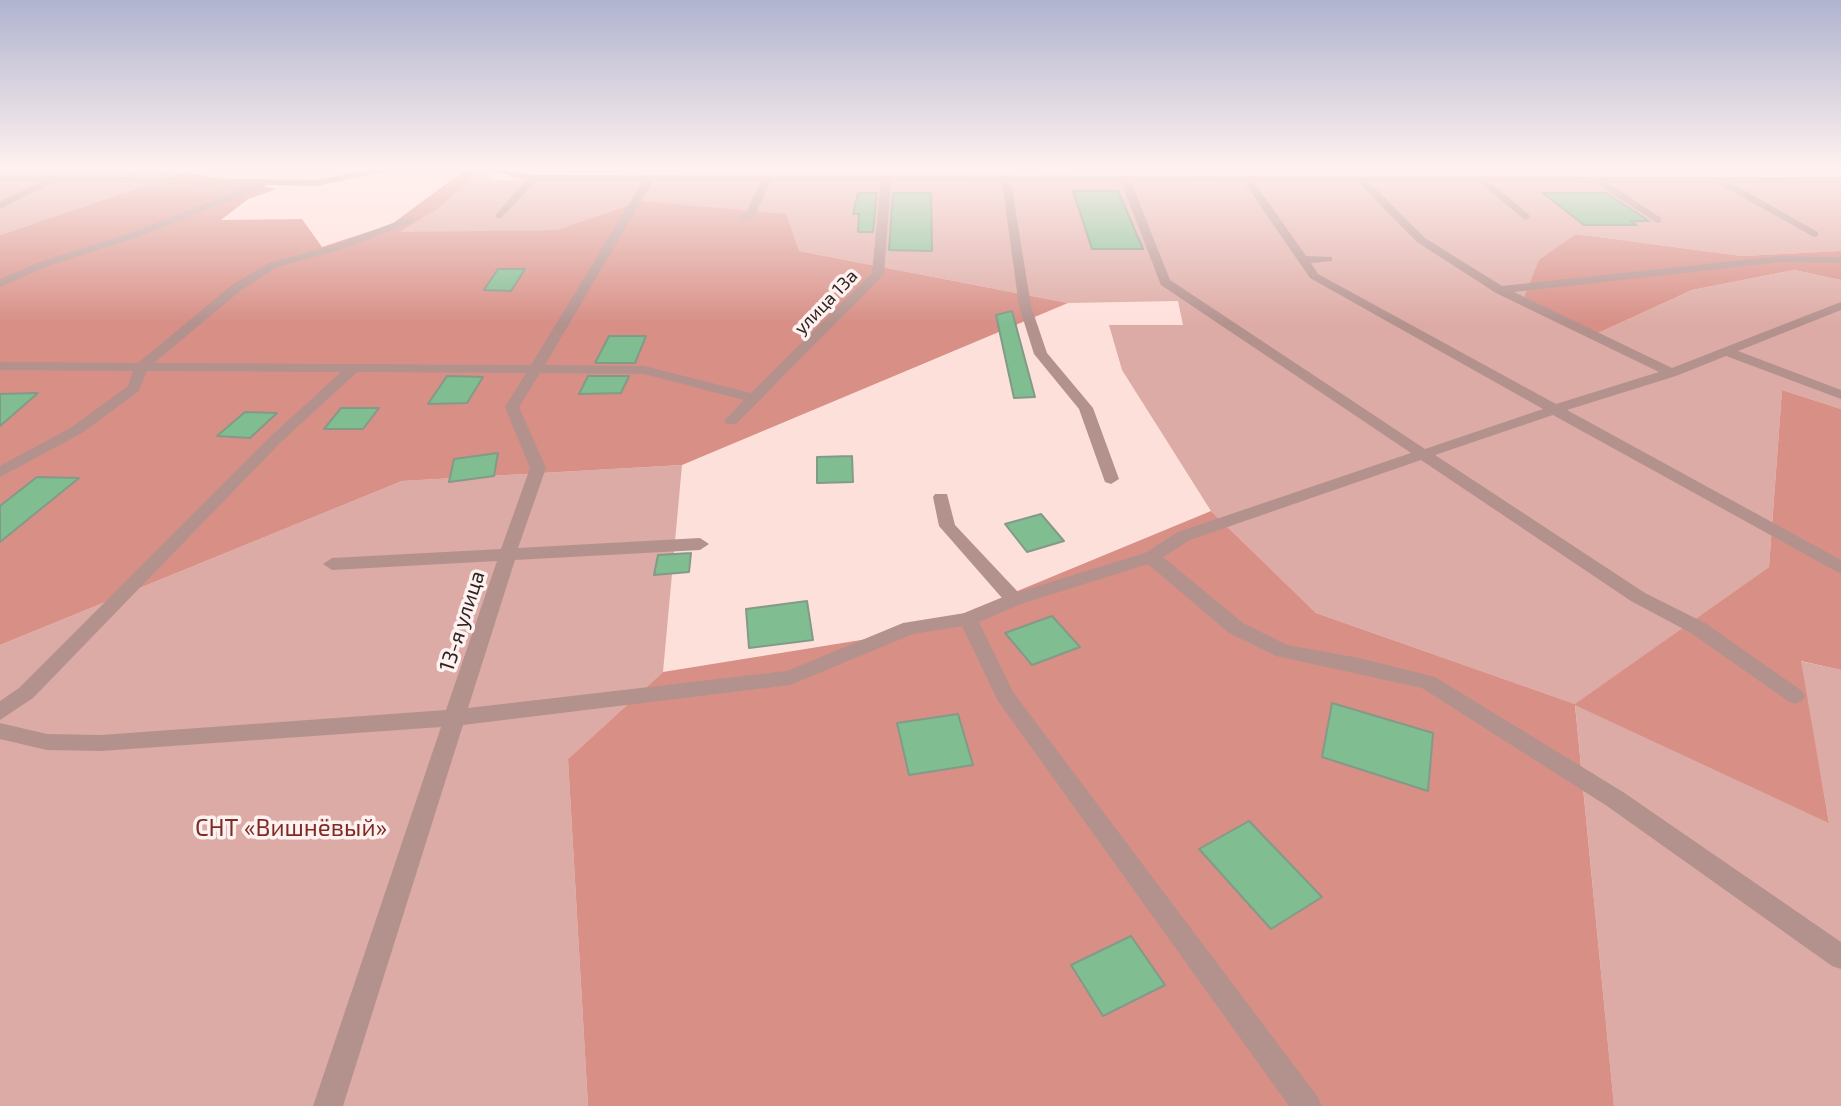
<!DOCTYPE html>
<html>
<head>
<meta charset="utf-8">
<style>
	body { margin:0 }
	canvas { display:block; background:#fee0db }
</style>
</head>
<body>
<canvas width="1841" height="1106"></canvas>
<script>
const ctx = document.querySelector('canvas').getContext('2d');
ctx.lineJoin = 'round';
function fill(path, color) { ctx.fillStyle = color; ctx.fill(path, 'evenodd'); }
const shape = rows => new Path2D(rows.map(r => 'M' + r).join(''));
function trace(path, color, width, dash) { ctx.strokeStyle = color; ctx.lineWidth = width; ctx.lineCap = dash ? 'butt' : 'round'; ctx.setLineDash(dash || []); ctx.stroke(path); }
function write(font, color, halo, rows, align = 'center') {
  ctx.font = font + ' "Exo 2",sans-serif'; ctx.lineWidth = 7; ctx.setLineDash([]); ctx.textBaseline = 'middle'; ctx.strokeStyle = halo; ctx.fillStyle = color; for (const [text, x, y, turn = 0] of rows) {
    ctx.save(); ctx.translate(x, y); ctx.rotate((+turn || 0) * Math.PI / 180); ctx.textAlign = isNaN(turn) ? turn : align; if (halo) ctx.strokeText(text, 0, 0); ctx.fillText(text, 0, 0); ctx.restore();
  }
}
fill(shape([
	[0,169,54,169,185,172,0,235],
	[484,169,488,169,491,180,1841,183,1841,251,1742,256,1576,234,1596,334,1692,290,1794,270,1841,280,1841,409,1782,390,1769,567,1576,704,1829,822,1800,661,1841,670,1841,1106,1614,1106,1575,704,1316,613,1211,511,1122,370,1109,325,1183,325,1178,301,1068,303,799,251,641,201,556,230,398,233,439,208],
	[682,465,663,672,568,759,588,1106,0,1106,0,645,402,481]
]), '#ddaba5');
fill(shape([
	[466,169,484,169,439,208,400,232,556,230,641,201,786,214,799,251,1068,303,682,465,402,481,0,645,0,235,185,172,277,189,248,199,221,220,302,219,322,247,392,224],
	[1576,234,1742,256,1841,251,1841,280,1794,270,1692,290,1596,334,1522,303,1539,260],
	[1782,390,1841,409,1841,670,1801,661,1829,823,1575,705,1614,1106,588,1106,568,759,663,672,923,630,1211,511,1316,613,1575,704,1769,567]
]), '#d78f86');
const building = shape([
	[1073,191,1118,191,1143,249,1092,249,1073,191],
	[858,193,877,193,873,232,858,232,859,214,853,214,858,193],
	[893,193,931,193,932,251,889,250,893,193],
	[1543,193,1606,193,1649,221,1631,221,1637,225,1584,225,1543,193],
	[498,269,525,269,511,291,484,290,498,269],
	[1012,311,1035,397,1014,398,996,315,1012,311],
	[609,336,646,336,635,363,595,363,609,336],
	[447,376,483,377,467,403,428,404,447,376],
	[588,376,629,376,621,393,579,394,588,376],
	[38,393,0,426,0,394,38,393],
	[341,408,379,408,363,429,324,429,341,408],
	[245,412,277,413,250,438,217,436,245,412],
	[498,453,494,476,449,482,454,459,498,453],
	[852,456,853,482,817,483,817,457,852,456],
	[37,477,79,478,0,542,0,506,37,477],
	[1041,514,1064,541,1027,552,1005,524,1041,514],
	[691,553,689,572,654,575,658,555,691,553],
	[807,601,813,640,749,648,746,609,807,601],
	[1052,616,1080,647,1032,665,1005,633,1052,616],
	[1332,703,1433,733,1428,791,1322,757,1332,703],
	[958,714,973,765,909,775,897,723,958,714],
	[1249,821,1322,897,1271,929,1199,849,1249,821],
	[1131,936,1165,985,1103,1016,1071,965,1131,936]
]);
fill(building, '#80bd91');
trace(building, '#849a89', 2);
fill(shape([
	[373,169,394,169,317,186,268,185,138,237,48,266,0,287,0,279,40,262,130,233,254,185,54,182,0,209,0,202,41,182,0,181,0,175,317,180,373,169],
	[496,169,533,175,1841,177,1841,183,1731,183,1818,232,1818,236,1814,237,1717,183,1608,183,1661,218,1661,222,1657,223,1595,183,1491,182,1529,215,1530,217,1525,220,1479,182,1369,182,1425,238,1502,286,1780,256,1841,257,1841,263,1780,262,1514,292,1672,368,1841,302,1841,310,1738,351,1841,390,1841,399,1726,356,1676,376,1567,410,1841,560,1841,574,1553,415,1435,455,1645,593,1705,623,1802,691,1805,696,1802,701,1795,704,1788,701,1691,633,1631,601,1421,460,1190,540,1163,557,1243,623,1287,645,1359,658,1435,677,1623,792,1841,942,1841,969,1832,966,1607,806,1422,688,1276,656,1229,633,1148,564,1021,604,979,622,1013,692,1317,1096,1322,1106,1289,1106,998,701,962,626,913,634,790,685,463,725,343,1106,313,1106,441,727,101,751,47,750,0,739,0,723,47,734,101,735,446,710,497,561,332,570,323,564,332,558,501,549,530,468,505,407,526,373,357,372,280,443,33,698,0,720,0,701,19,688,270,437,341,372,147,371,139,391,82,433,0,477,0,466,72,427,128,386,133,371,0,370,0,362,138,363,232,285,269,263,338,244,411,216,416,219,415,221,346,248,277,267,240,291,154,363,531,365,643,181,536,181,500,219,495,216,526,180,514,178,496,169],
	[653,181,761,181,746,213,737,218,742,221,754,217,771,181,881,181,872,273,751,393,644,366,545,365,653,181],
	[891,181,1002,182,1019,306,1034,354,1079,409,1105,482,1111,484,1119,479,1093,408,1047,353,1031,306,1011,182,1121,182,1161,285,1411,453,1178,532,1145,553,1018,592,955,525,947,494,935,494,933,497,939,526,1002,598,965,613,903,623,787,671,468,708,515,560,700,550,709,544,700,538,518,548,546,468,519,407,540,373,644,374,744,400,724,421,726,424,736,424,884,274,891,181],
	[1131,182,1244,182,1310,278,1543,409,1425,449,1170,280,1131,182],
	[1254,182,1358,182,1417,242,1496,293,1659,372,1556,404,1318,274,1311,263,1332,261,1332,257,1306,256,1254,182]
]), '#b3928e');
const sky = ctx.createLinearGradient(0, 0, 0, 324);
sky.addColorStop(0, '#b0b4cf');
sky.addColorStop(0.52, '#fff1ef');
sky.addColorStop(1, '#fff1ef00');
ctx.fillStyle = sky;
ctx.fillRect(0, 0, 1841, 324);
write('18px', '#2f2422', '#fef2f0', [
	["улица 13а",826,302,-46]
]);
write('21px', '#2f2422', '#fef2f0', [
	["13-я улица",462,621,-72]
]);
write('24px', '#7f2a24', '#fef2f0', [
	["СНТ «Вишнёвый»",291,828]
]);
</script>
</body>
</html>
